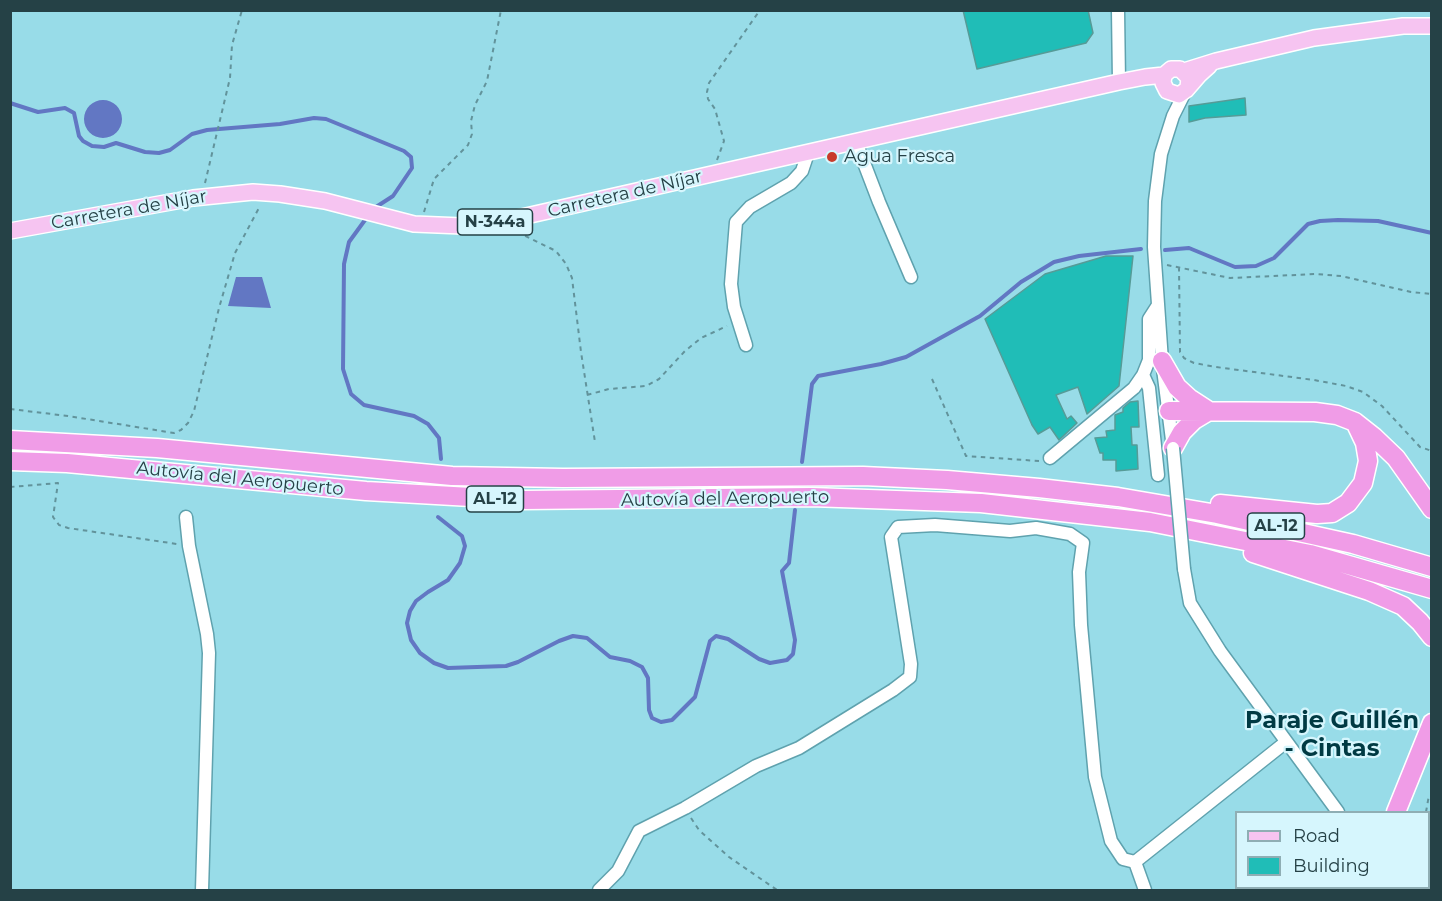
<!DOCTYPE html>
<html>
<head>
<meta charset="utf-8">
<style>
	body { margin:0 }
	#map { position:relative; width:1442px; height:901px; overflow:hidden; background:#98dce8; font-family:Montserrat,sans-serif }
	canvas { display:block }
	.frame { position:absolute; inset:0; border:12px solid #254146; pointer-events:none }
	.legend { position:absolute; left:1235px; top:811px; width:195px; height:78px; box-sizing:border-box; background:#d6f6fd; border:2px solid #8faeb4; margin:0; padding:8px 10px; list-style:none; font-size:18px; color:#254146 }
	.legend li { display:flex; align-items:center; gap:12px; height:30px }
	.legend b { width:30px; border:2px solid #8faeb4 }
</style>
</head>
<body>
<div id="map">
<canvas width="1442" height="901"></canvas>
<div class="frame"></div>
<ul class="legend">
<li><b style="height:8px;background:#f6c4f1"></b>Road</li>
<li><b style="height:16px;background:#20bdb7"></b>Building</li>
</ul>
</div>
<script>
const ctx = document.querySelector('canvas').getContext('2d');
ctx.lineJoin = 'round';
function fill(path, color) { ctx.fillStyle = color; ctx.fill(path, 'evenodd'); }
const shape = rows => new Path2D(rows.map(r => 'M' + r).join(''));
function trace(path, color, width, dash) { ctx.strokeStyle = color; ctx.lineWidth = width; ctx.lineCap = dash ? 'butt' : 'round'; ctx.setLineDash(dash || []); ctx.stroke(path); }
function write(font, color, halo, rows, align = 'center') {
  ctx.font = font + ' Montserrat,sans-serif'; ctx.lineWidth = 4.5; ctx.setLineDash([]); ctx.textBaseline = 'middle'; ctx.strokeStyle = halo; ctx.fillStyle = color; for (const [text, x, y, turn = 0] of rows) {
    ctx.save(); ctx.translate(x, y); ctx.rotate((+turn || 0) * Math.PI / 180); ctx.textAlign = isNaN(turn) ? turn : align; if (halo) ctx.strokeText(text, 0, 0); ctx.fillText(text, 0, 0); ctx.restore();
  }
}
fill(shape([
	'84 119a19 19 0 1 1 38 0a19 19 0 1 1-38 0Z',
	[236,277,262,277,271,308,228,306]
]), '#6277c3');
trace(shape([
	[10,103,38,112,65,108,74,113,79,136,83,141,92,146,104,147,116,143,145,152,159,153,170,150,192,134,207,130,280,124,314,118,326,119,404,151,411,157,412,168,393,196,376,207],
	[365,220,349,242,344,264,343,369,351,394,364,405,414,416,428,424,439,438,441,459],
	[1165,250,1189,248,1235,267,1256,266,1274,258,1308,224,1320,221,1338,220,1378,221,1432,233],
	[802,462,812,384,818,376,881,364,906,357,980,316,1021,282,1054,262,1079,256,1141,249],
	[438,517,462,536,465,546,460,563,448,580,428,592,416,601,410,611,407,623,411,640,420,653,434,663,448,668,506,666,518,662,559,641,573,636,587,638,610,657,630,661,642,667,648,678,649,710,652,718,661,722,672,720,695,697,710,641,716,636,728,639,759,659,770,663,787,660,793,654,795,640,782,571,789,563,795,510]
]), '#6277c3', 4);
const building = shape([
	[963,10,1088,10,1093,33,1086,43,977,69,963,10],
	[1245,98,1246,115,1205,118,1189,122,1189,106,1245,98],
	[1106,256,1133,256,1119,386,1087,414,1078,387,1056,395,1067,419,1071,416,1077,423,1059,440,1050,427,1038,434,1032,425,985,319,1045,274,1106,256],
	[1138,401,1139,427,1131,427,1132,445,1137,445,1138,469,1116,471,1116,460,1103,460,1103,453,1100,453,1095,438,1107,437,1106,431,1115,430,1115,415,1123,412,1123,408,1130,402,1138,401]
]);
fill(building, '#20bdb7');
trace(building, '#569b97', 1.5);
const minor = shape([
	[1118,10,1119,82],
	[856,142,879,202,911,277],
	[746,345,734,307,731,284,736,222,750,207,791,183,802,171,808,153],
	[1143,375,1149,388,1158,475],
	[1173,448,1162,361,1154,247,1155,201,1161,154,1173,116,1186,90],
	[1050,458,1134,388,1143,375,1149,360,1149,319,1158,305],
	[186,517,189,546,207,634,209,653,202,890],
	[1184,569,1190,603,1220,651,1338,812],
	[1394,888,1396,890],
	[599,890,618,871,639,831,685,808,756,766,799,748,893,690,910,677,911,664,891,537,898,527,935,525,1010,531,1036,528,1070,534,1083,543,1079,572,1081,625,1095,777,1111,841,1123,859,1135,862],
	[1145,890,1135,862,1286,742]
]);
const major = shape([
	[1184,71,1216,61,1314,38,1403,26,1432,26],
	[1188,87,1189,78,1180,69,1171,69,1164,75,1163,83,1167,91,1179,95,1186,90,1199,75,1209,66],
	[10,231,193,198,253,192,280,194,325,201,414,224,462,226,495,223,1119,82,1145,77,1164,75]
]);
const highway = shape([
	[1162,361,1177,387,1189,398,1209,411],
	[1169,411,1315,412,1337,415,1355,422,1374,437,1396,458,1432,509],
	[10,440,157,448,452,476,563,478,863,476,947,480,1039,488,1118,497,1217,514,1353,544,1432,567],
	[1173,448,1182,432,1194,420,1209,411],
	[10,461,67,463,366,491,523,500,811,497,981,503,1150,522,1310,554,1432,589],
	[1220,504,1317,514,1332,513,1348,503,1363,483,1368,461,1365,443,1355,422],
	[1253,553,1369,591,1403,606,1420,622,1432,637],
	[1396,812,1432,723]
]);
trace(minor, '#5fa2ae', 15);
trace(major, '#fff', 18);
trace(highway, '#fff', 21);
trace(shape([
	[717,160,724,141,715,109,708,99,707,92,709,83,760,10],
	[205,183,230,78,232,45,242,10],
	[424,212,434,179,468,145,472,134,471,121,475,105,487,81,501,10],
	[517,232,556,251,566,264,572,278,581,352,595,442],
	[1167,265,1230,278,1316,274,1341,276,1411,292,1432,294],
	[1179,267,1180,352,1184,358,1194,363,1216,367,1314,380,1346,386,1363,392,1382,406,1420,447,1432,451],
	[932,379,966,456,1039,461],
	[587,395,609,389,646,386,659,379,685,351,701,338,727,326],
	[10,409,68,416,174,433,181,430,188,423,194,411,219,308,235,253,260,206],
	[10,487,58,483,53,517,59,525,68,528,177,544],
	[1426,812,1429,795],
	[691,818,699,830,729,857,777,890],
	[1411,890,1412,888]
]), '#62939b', 2, [4.5, 4.5]);
trace(minor, '#fff', 12);
trace(major, '#f6c4f1', 15);
trace(highway, '#f09ce7', 18);
const minorBridge = shape([
	[1173,448,1184,569]
]);
trace(minorBridge, '#5fa2ae', 15, []);
trace(minorBridge, '#fff', 12);
for (const [x, y, r, color] of [
	[832,157,6,"#c83b2a"]
]) { const dot = new Path2D(); dot.arc(x, y, r, 0, 2 * Math.PI); ctx.fillStyle = color; ctx.fill(dot); trace(dot, '#d6f6fd', 2); }
for (const [x, y, w] of [
	[495,222,75],
	[495,499,57],
	[1276,526,57]
]) { const box = new Path2D(); box.roundRect(x - w / 2, y - 13, w, 26, 4.5); ctx.fillStyle = '#d6f6fd'; ctx.fill(box); trace(box, '#254146', 1.5); }
write('bold 16px', '#254146', null, [
	["N-344a",495,222],
	["AL-12",495,499],
	["AL-12",1276,526]
]);
write('18px', '#254146', '#d6f6fd', [
	["Agua Fresca",844,157]
], 'left');
write('18px', '#254146', '#d6f6fd', [
	["Carretera de Níjar",625,194,-13],
	["Carretera de Níjar",129,210,-10],
	["Autovía del Aeropuerto",240,479,6],
	["Autovía del Aeropuerto",725,499,-1]
]);
write('bold 24px', '#003a43', '#d6f6fd', [
	["Paraje Guillén",1332,721],
	["- Cintas",1332,749]
]);
</script>
</body>
</html>
